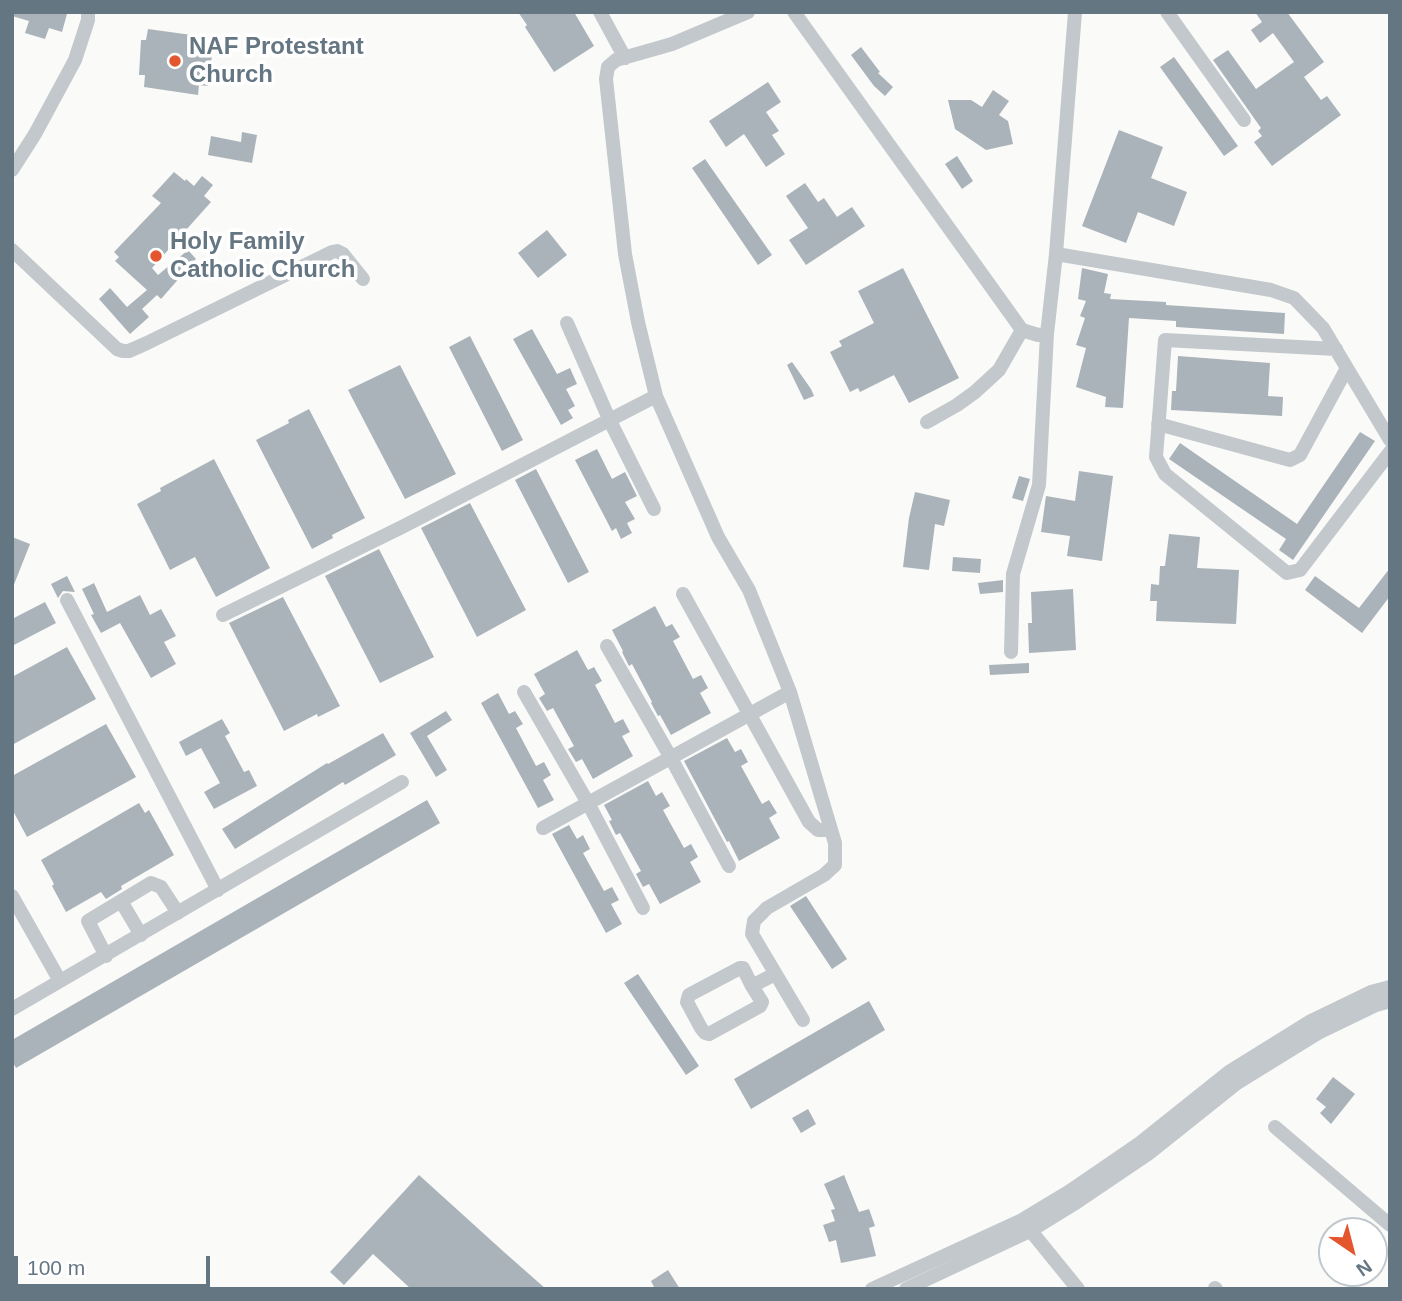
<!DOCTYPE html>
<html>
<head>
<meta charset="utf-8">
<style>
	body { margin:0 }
	#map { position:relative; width:1402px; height:1301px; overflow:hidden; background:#fafaf8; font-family:Arial,sans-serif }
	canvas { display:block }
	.frame { position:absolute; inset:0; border:14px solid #657683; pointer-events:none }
	.north { position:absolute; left:1318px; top:1217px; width:70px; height:70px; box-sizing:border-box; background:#fff; border:2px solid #c1c8cd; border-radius:50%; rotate:145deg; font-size:19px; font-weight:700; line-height:28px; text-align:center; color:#657683 }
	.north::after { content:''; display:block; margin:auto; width:24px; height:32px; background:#e4572e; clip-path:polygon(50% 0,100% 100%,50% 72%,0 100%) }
	.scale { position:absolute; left:14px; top:1256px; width:196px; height:32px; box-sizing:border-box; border:4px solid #657683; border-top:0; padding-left:9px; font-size:21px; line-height:24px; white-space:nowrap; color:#657683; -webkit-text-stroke:5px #fff; paint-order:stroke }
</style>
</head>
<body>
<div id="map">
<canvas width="1402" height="1301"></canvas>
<div class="frame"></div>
<div class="north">N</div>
<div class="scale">100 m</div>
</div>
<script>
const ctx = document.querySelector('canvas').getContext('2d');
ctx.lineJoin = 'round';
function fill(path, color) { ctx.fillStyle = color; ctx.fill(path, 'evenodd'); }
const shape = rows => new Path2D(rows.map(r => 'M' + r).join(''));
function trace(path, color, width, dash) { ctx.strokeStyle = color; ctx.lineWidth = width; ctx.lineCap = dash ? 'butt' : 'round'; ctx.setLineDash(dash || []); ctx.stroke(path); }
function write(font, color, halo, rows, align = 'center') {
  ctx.font = font + ' Arial,sans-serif'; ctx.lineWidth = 7; ctx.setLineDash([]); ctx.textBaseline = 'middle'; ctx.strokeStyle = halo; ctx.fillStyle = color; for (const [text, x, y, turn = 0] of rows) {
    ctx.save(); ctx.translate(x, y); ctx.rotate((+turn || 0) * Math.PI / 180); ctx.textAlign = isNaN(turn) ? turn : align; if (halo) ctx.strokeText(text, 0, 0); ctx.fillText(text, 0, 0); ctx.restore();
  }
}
fill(shape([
	[12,12,62,12,67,14,62,32,49,28,45,39,25,33,29,21,12,16],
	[518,12,574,12,594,46,554,72,525,27,527,25],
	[1255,12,1287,12,1324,62,1304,77,1321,100,1327,96,1341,115,1272,166,1254,142,1262,136,1258,131,1261,128,1213,60,1228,50,1256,89,1294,62,1273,33,1260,43,1251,30,1262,22],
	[148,29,206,37,205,45,213,47,208,86,199,85,198,95,144,87,145,75,139,75,141,40,146,40],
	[861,47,880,72,878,73,893,87,885,96,874,86,851,55],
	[1174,57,1238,146,1224,156,1160,67],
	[768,82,781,102,766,112,779,131,772,135,785,154,766,167,744,134,726,147,709,121],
	[993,90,1009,101,999,115,1008,121,1013,144,986,150,955,129,948,100,971,100,982,107],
	[1119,130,1163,147,1151,178,1187,192,1174,226,1138,212,1126,243,1082,226],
	[242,132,257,135,252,163,208,155,211,136,241,142],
	[957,156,973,181,962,189,945,164],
	[705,159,772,255,758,265,692,168],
	[174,172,185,181,186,179,194,186,202,176,213,185,204,196,211,202,152,268,158,275,188,250,196,259,161,299,157,295,142,309,149,317,130,334,99,299,110,288,127,307,147,290,115,261,119,257,114,252,161,203,152,196],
	[805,183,818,202,824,198,837,217,852,207,865,226,806,265,789,240,808,228,786,196],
	[547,230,567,255,538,278,518,253],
	[903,268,959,378,909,403,894,375,860,392,858,388,850,392,830,352,842,346,839,341,874,323,858,291],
	[1082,268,1108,274,1104,293,1111,294,1110,299,1166,302,1166,305,1285,313,1284,334,1176,327,1176,321,1129,318,1123,408,1105,407,1106,397,1076,387,1086,348,1076,345,1085,318,1080,316,1086,301,1078,299],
	[532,329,557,374,570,368,577,384,566,389,575,406,568,410,573,418,561,425,513,339],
	[470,336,523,440,502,451,449,347],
	[1178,356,1270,363,1268,396,1283,397,1282,416,1171,410,1172,391,1176,391],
	[792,362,811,389,814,396,804,400,787,365],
	[400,365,456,474,405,499,348,390],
	[309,409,365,518,332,535,333,538,312,549,256,440,289,423,288,420],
	[1360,432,1375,441,1293,560,1279,550,1286,539,1169,459,1180,443,1297,524],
	[597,449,612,479,625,472,637,496,625,502,635,519,627,523,632,533,621,539,616,528,612,531,575,460],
	[214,459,270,568,216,597,195,557,170,570,137,504,161,491,160,488],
	[536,469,589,572,568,583,515,480],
	[1079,471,1113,476,1102,561,1067,556,1070,536,1041,532,1046,496,1075,501],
	[1019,476,1030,479,1023,501,1012,498],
	[915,492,950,500,944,526,935,524,929,570,903,567,909,518],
	[470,503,526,610,477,637,421,528],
	[1169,534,1200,537,1197,568,1239,570,1236,624,1156,621,1157,601,1150,601,1151,584,1159,585,1160,566,1165,566],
	[12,537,30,544,13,587,12,587],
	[379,549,434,657,380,683,325,576],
	[953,557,981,559,980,573,952,571],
	[1390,568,1390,596,1362,633,1305,590,1315,576,1359,608],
	[67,576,75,592,63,591,58,598,51,584],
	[1003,580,1003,592,980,594,978,583],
	[94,583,107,612,140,595,150,615,161,609,176,636,164,642,176,664,151,678,120,623,101,633,91,615,94,614,82,589],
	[1073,589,1076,650,1029,653,1028,623,1032,623,1031,592],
	[283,597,340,706,318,717,317,714,284,731,229,623],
	[45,602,56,623,12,646,12,619],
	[655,606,666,627,672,624,680,637,673,641,693,679,701,675,708,688,700,693,711,713,671,735,660,715,658,716,651,703,652,702,632,664,629,666,622,652,623,651,612,630],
	[67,647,96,699,12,745,12,677],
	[577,650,588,670,594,667,602,681,595,685,615,723,623,719,630,732,622,736,633,756,593,779,582,759,576,762,568,749,574,746,553,708,547,711,539,698,545,694,534,674],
	[1029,663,1029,673,990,675,989,665],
	[498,693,509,714,515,711,523,724,516,728,536,766,544,762,551,775,543,780,554,800,538,808,481,703],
	[446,711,452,720,427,736,447,770,436,777,410,733],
	[222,719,230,733,225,736,244,772,249,770,257,786,214,809,204,792,220,783,201,748,186,756,179,742],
	[106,724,136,777,27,837,12,809,12,776],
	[383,733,396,755,345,785,343,782,235,849,222,829,327,763,328,764],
	[727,738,735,752,741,749,748,762,741,766,762,804,769,800,777,813,769,818,780,838,739,861,729,841,727,842,684,761],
	[648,781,656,796,662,792,670,806,663,810,684,848,691,844,698,857,690,862,701,882,660,904,649,884,643,887,636,874,641,871,620,833,616,835,609,821,612,820,604,805],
	[427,800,440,823,16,1068,12,1061,12,1040],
	[139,803,145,813,149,810,174,855,121,886,122,889,106,899,101,892,66,912,52,886,54,884,41,860],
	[569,825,577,839,583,835,590,849,583,853,604,891,612,887,619,900,611,904,622,924,606,933,552,834],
	[806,896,847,959,832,969,790,906],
	[638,974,699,1066,686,1075,624,983],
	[869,1001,885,1030,751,1109,734,1079],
	[1333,1077,1355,1094,1331,1124,1320,1113,1326,1107,1316,1099],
	[808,1109,816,1124,801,1133,792,1118],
	[419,1175,504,1252,546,1289,411,1289,373,1254,344,1285,330,1272],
	[844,1175,859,1212,869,1209,875,1226,869,1228,876,1256,841,1263,836,1240,829,1242,823,1225,835,1221,831,1210,835,1209,824,1184],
	[668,1270,680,1289,655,1289,651,1281]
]), '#aab3b9');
trace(shape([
	[600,12,625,58],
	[748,12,672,44,616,60,608,67,606,79,625,254,638,322,656,396,718,537,749,590,790,692,835,843,835,865,824,875,767,908,754,921,752,934,803,1020],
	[794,12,1022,330,1038,335,1047,334],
	[1167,12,1244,120],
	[12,170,35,134,75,60,88,20,88,12],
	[12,250,117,349,123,351,129,351,147,343,332,252,337,251,343,254,363,279],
	[1056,254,1271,290,1294,298,1323,328,1390,440],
	[567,323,610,421,654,509],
	[1336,349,1165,340,1156,457,1165,474,1287,573,1300,570,1390,452],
	[927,422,957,405,975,392,999,370,1022,330],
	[1158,424,1290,460,1300,455,1347,368],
	[683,594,809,822,818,830,831,830],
	[67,600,218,890],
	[223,615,402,527,656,396],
	[607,646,671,758,729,866],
	[1011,652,1013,574,1039,485,1047,334,1056,254,1075,12],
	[524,692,588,803,643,908],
	[543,828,790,692],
	[12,896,60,981],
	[121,901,141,935],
	[106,956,88,921,151,883,161,887,178,913],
	[752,986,762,1002,760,1006,709,1034,705,1033,701,1028,687,1002,689,995,740,968,743,968,752,986,775,974],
	[12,1009,402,782],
	[1275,1127,1390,1225],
	[1026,1225,1078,1289],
	[1215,1288,1216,1289],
	[872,1289,1022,1220,1070,1191,1140,1143,1229,1072,1311,1021,1371,992,1390,987],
	[906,1289,1030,1231,1077,1202,1148,1154,1237,1083,1318,1033,1376,1005,1390,1001]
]), '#c3c8cc', 14);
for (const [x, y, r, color] of [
	[175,61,7,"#e4572e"],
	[156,256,7,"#e4572e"]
]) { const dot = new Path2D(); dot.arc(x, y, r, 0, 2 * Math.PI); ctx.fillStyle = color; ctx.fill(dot); trace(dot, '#fff', 2.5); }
write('bold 24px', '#657683', '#fff', [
	["NAF Protestant",189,47],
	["Church",189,75],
	["Holy Family",170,242],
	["Catholic Church",170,270]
], 'left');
</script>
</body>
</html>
